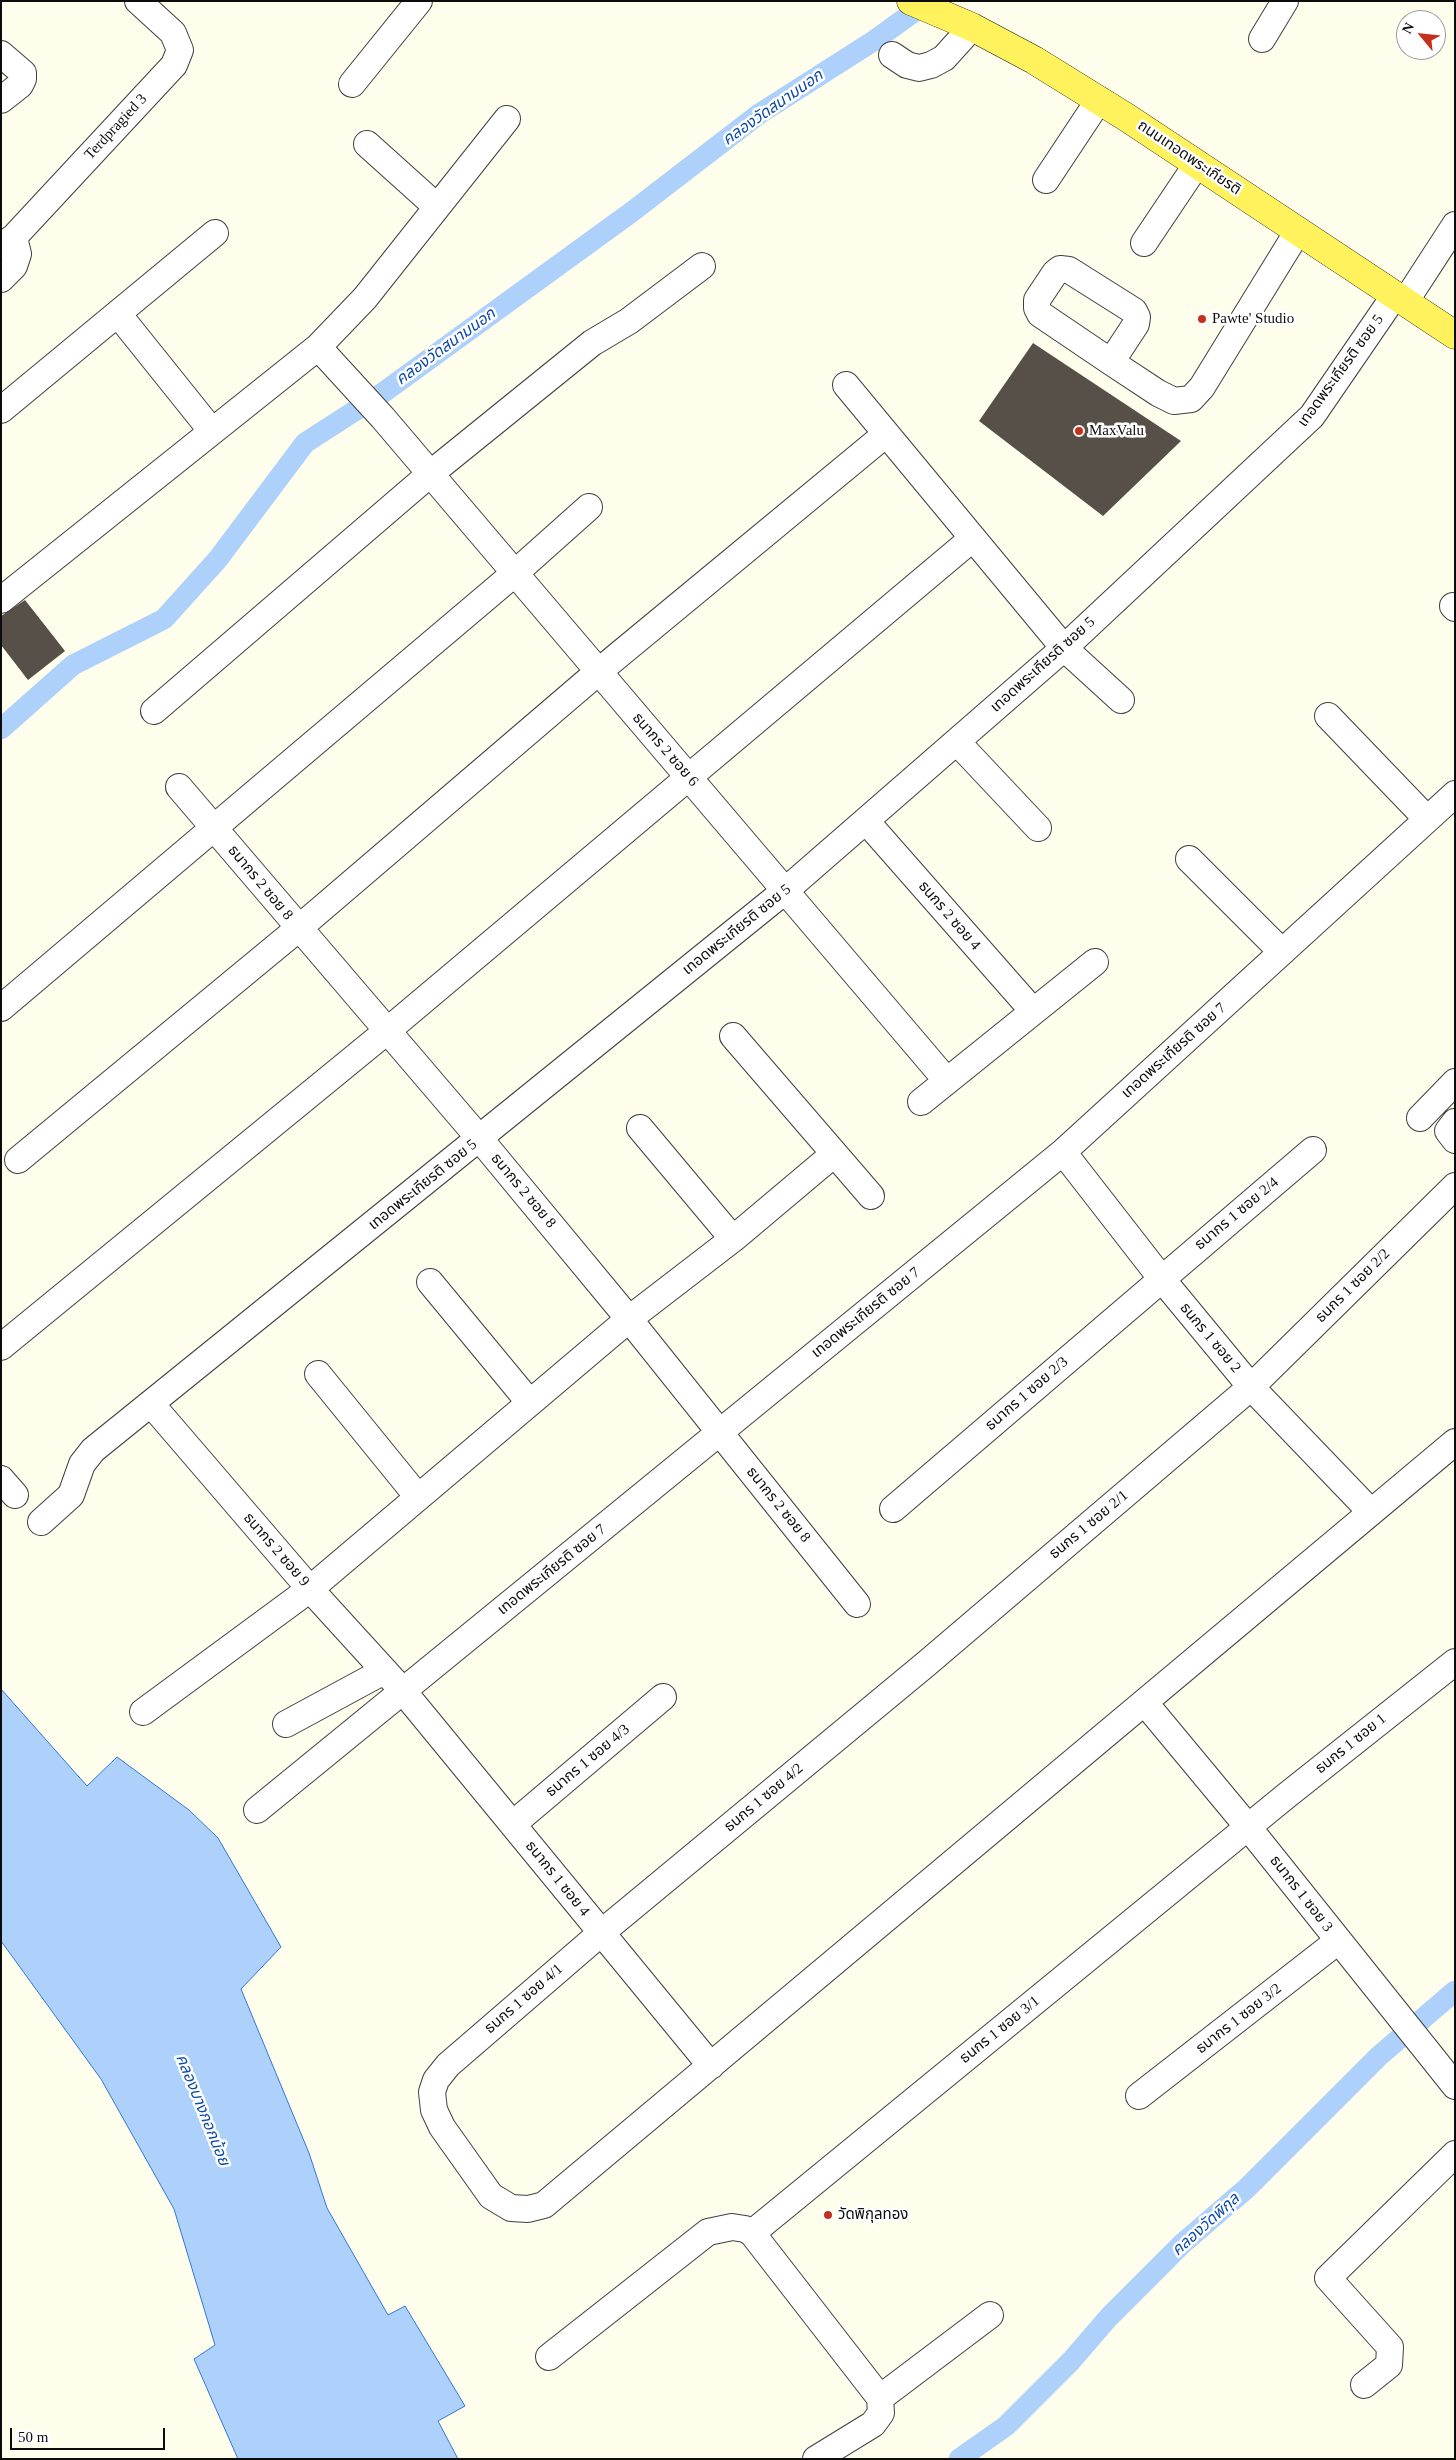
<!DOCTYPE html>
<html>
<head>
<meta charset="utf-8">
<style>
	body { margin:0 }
	#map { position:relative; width:1456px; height:2460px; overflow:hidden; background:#fffeec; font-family:"Times New Roman",serif }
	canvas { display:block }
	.frame { position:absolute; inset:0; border:2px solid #0c0c0c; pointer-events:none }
	.north { position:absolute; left:1396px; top:10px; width:50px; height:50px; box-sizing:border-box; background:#fff; border:1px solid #9e9e9e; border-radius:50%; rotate:298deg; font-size:14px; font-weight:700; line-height:20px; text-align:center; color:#0c0c0c }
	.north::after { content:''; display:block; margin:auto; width:18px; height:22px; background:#c52f1c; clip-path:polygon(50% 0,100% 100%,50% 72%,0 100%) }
	.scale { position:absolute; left:10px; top:2428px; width:155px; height:22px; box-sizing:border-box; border:2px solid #0c0c0c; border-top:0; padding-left:6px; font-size:15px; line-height:18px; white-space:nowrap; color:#0c0c0c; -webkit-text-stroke:4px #fff; paint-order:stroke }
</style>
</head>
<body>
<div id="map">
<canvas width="1456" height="2460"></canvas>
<div class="frame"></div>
<div class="north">N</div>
<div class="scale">50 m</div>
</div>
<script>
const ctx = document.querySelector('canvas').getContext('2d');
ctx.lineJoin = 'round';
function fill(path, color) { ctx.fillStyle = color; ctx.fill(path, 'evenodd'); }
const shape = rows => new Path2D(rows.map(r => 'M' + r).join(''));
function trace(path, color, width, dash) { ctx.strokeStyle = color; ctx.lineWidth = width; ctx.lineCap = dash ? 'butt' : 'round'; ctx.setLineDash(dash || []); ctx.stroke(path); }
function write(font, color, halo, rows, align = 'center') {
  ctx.font = font + ' "Times New Roman","Noto Sans Thai",serif'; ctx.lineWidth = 5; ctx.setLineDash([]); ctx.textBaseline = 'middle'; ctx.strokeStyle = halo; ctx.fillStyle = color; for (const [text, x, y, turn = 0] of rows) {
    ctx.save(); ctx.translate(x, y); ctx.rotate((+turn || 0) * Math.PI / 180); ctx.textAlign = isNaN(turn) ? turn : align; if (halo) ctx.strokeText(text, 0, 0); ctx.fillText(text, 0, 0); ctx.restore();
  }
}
const water = shape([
	[1,1689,87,1786,117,1757,189,1810,218,1838,281,1947,241,1989,309,2153,327,2208,388,2315,405,2306,465,2406,438,2421,458,2459,238,2459,194,2359,215,2345,174,2209,101,2079,1,1941,1,1689]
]);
fill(water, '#add1fa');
trace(water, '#2f78d6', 1);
trace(shape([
	[1,729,73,665,164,619,218,559,305,443,384,392,633,211,759,114,875,40,929,1],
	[959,2459,1006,2426,1071,2361,1109,2317,1182,2244,1247,2188,1379,2056,1455,1991]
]), '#add1fa', 21);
fill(shape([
	[1033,343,1181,441,1103,516,979,421],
	[25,600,65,651,28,680,1,645,1,616]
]), '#565048');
const minor = shape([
	[1262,39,1285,1],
	[1,54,23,73,23,79,20,85,1,100],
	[892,55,907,65,919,68,931,65,944,58,972,27],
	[352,84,419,1],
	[367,144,437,207],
	[1046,180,1099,100],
	[1144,243,1197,164],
	[1,246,14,237,174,65,180,50,173,33,138,1],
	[1,279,14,266,18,254,14,237],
	[1405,302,1455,225],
	[118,314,211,430],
	[318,347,383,418,947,1081],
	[1111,362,1136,324,1137,317,1134,311,1069,270,1060,269,1055,273,1037,300,1037,308,1040,314,1111,362,1158,393,1174,401,1191,399,1202,387,1298,231],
	[846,385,1064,648,1121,700],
	[1,410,215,233],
	[1,600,318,347,365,298,507,119],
	[1453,606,1455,608],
	[154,711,430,474,592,343,629,321,702,266],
	[1328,716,1427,819],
	[957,742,1038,828],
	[179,787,480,1139,629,1319,857,1604],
	[866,821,1033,1011],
	[1189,859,1282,952],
	[1,1008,515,573,589,507],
	[733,1036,871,1196],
	[921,1102,1095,962],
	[1420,1118,1455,1082],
	[1455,1122,1448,1131,1455,1140],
	[640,1128,733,1239],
	[1063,1152,1161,1278,1251,1387,1371,1512],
	[18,1160,299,928,598,672,886,434],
	[1455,1186,1251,1387,926,1664,601,1933,448,2065,436,2080,432,2092,434,2110,442,2127,491,2196,511,2208,528,2209,544,2205,1455,1442],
	[430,1282,530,1403],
	[1,1347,387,1031,973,538],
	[318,1374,418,1497],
	[152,1405,310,1589,403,1691,711,2066],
	[1,1479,15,1495],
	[893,1509,1313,1150],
	[41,1522,71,1495,82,1464,93,1450,786,890,1064,648,1312,416,1395,295],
	[1145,1703,1248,1827,1455,2086],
	[143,1712,310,1589,629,1319,733,1239,834,1154],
	[286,1724,384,1671],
	[257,1810,1063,1152,1455,794],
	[513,1824,663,1697],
	[1139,2096,1338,1941],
	[752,2233,1286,1796,1455,1662],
	[549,2357,708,2232,732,2227,745,2229,752,2233,880,2398,881,2413,873,2424,816,2459],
	[1364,2385,1389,2365,1390,2347,1328,2278,1455,2154],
	[880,2398,990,2315]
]);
const major = shape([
	[911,1,972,27,1034,60,1126,117,1455,335]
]);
trace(minor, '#3f3f3f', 28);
trace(major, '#1d1d1d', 29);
trace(minor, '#fff', 26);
trace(major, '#fff25c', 28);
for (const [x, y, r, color] of [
	[1202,319,5,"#c52f1c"],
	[1079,431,5,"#c52f1c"],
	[828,2215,5,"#c52f1c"]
]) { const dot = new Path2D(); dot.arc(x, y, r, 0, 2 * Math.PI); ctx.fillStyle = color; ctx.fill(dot); trace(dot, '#fff', 2); }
write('15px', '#0c0c0c', '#fff', [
	["Terdpragied 3",116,127,-47],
	["ถนนเทอดพระเกียรติ",1189,158,34],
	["เทอดพระเกียรติ ซอย 5",1341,371,-54],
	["เทอดพระเกียรติ ซอย 5",1043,665,-42],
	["ธนากร 2 ซอย 6",665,750,49],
	["ธนากร 2 ซอย 8",260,883,50],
	["ธนกร 2 ซอย 4",949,916,49],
	["เทอดพระเกียรติ ซอย 5",737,930,-39],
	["เทอดพระเกียรติ ซอย 7",1174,1051,-42],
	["เทอดพระเกียรติ ซอย 5",423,1185,-39],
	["ธนากร 2 ซอย 8",523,1191,50],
	["ธนากร 1 ซอย 2/4",1237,1214,-40],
	["ธนกร 1 ซอย 2/2",1353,1286,-45],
	["เทอดพระเกียรติ ซอย 7",866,1313,-39],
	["ธนกร 1 ซอย 2",1210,1338,50],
	["ธนากร 1 ซอย 2/3",1027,1394,-41],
	["ธนากร 2 ซอย 8",778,1505,51],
	["ธนกร 1 ซอย 2/1",1089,1525,-40],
	["ธนากร 2 ซอย 9",276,1550,49],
	["เทอดพระเกียรติ ซอย 7",552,1570,-39],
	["ธนกร 1 ซอย 1",1351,1744,-39],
	["ธนากร 1 ซอย 4/3",588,1761,-40],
	["ธนกร 1 ซอย 4/2",764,1798,-40],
	["ธนากร 1 ซอย 4",557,1879,51],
	["ธนากร 1 ซอย 3",1301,1894,52],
	["ธนกร 1 ซอย 4/1",524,1999,-41],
	["ธนากร 1 ซอย 3/2",1239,2019,-38],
	["ธนกร 1 ซอย 3/1",1000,2030,-39]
]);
write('15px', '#0c0c0c', '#fff', [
	["Pawte' Studio",1212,319],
	["MaxValu",1089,431],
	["วัดพิกุลทอง",838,2215]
], 'left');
write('italic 16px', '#0e4ba6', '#fff', [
	["คลองวัดสนามนอก",773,108,-35],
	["คลองวัดสนามนอก",446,347,-36],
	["คลองบางกอกน้อย",202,2110,68],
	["คลองวัดพิกุล",1206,2225,-42]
]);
</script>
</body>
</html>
